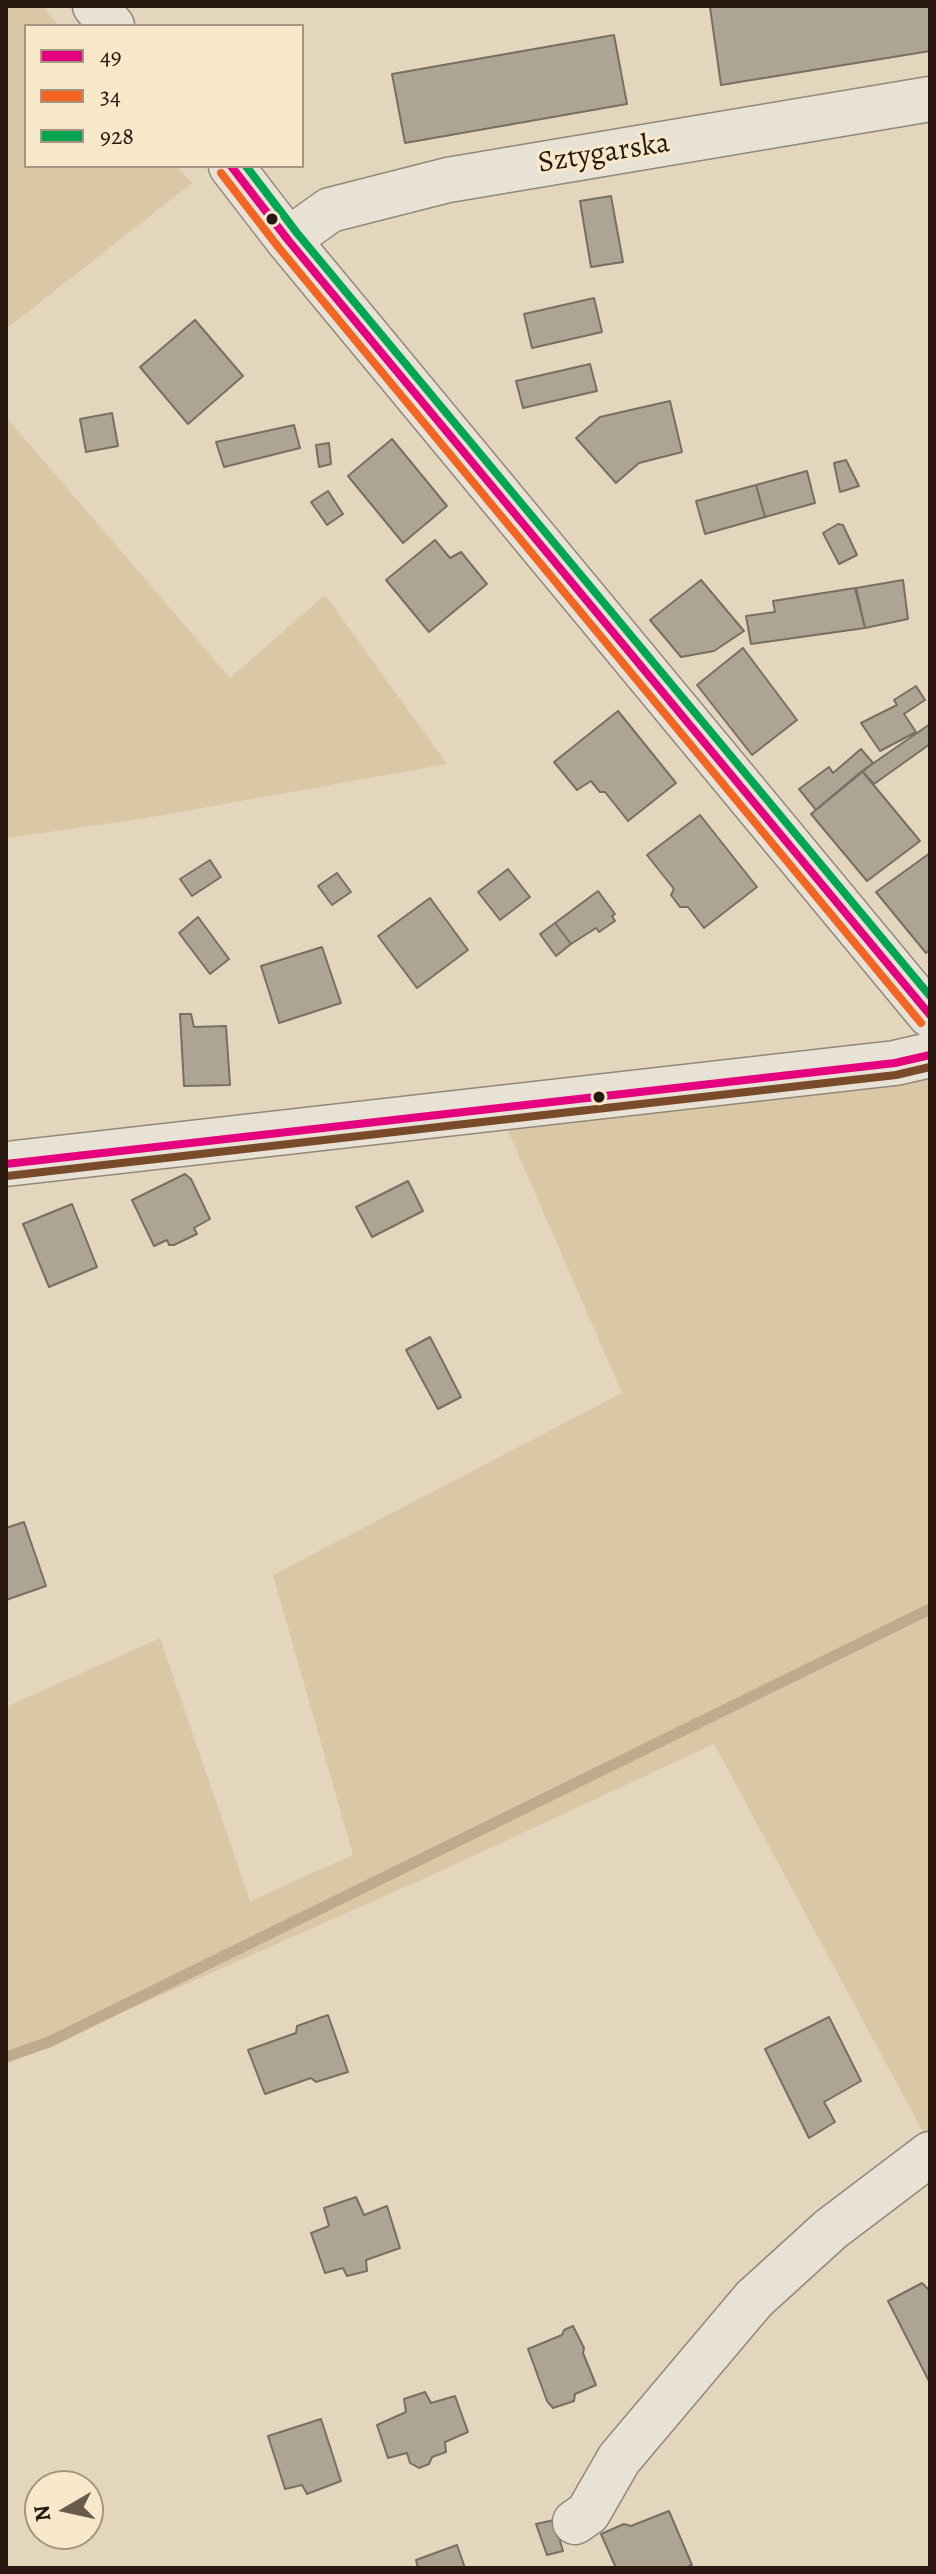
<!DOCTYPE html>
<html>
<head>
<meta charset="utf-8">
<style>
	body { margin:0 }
	#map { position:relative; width:936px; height:2574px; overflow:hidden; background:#e4d6bd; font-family:Alegreya,serif }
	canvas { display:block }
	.frame { position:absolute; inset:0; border:8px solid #28180f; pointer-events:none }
	.legend { position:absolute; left:24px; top:24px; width:280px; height:144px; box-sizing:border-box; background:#f8e8ca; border:2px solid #a5957f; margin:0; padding:10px 14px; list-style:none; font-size:24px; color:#28180f }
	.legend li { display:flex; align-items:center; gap:16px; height:40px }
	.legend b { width:40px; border:2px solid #a5957f }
	.north { position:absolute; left:24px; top:2470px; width:80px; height:80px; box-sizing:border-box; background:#f8e8ca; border:2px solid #a5957f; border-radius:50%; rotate:261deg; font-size:22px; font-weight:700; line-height:32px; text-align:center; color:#28180f }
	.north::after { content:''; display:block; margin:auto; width:28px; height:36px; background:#6a5a4c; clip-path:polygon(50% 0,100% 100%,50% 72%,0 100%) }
</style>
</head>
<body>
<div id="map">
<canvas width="936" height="2574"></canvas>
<div class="frame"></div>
<ul class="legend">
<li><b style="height:10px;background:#e5007d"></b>49</li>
<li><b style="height:10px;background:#f26522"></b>34</li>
<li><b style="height:10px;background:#00a651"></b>928</li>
</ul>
<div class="north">N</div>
</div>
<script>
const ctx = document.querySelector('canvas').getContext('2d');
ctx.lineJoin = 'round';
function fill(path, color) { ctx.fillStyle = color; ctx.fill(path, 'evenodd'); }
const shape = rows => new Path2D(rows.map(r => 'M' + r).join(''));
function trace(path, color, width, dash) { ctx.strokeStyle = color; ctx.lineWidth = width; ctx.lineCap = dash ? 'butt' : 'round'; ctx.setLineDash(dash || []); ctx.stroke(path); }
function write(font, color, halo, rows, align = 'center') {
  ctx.font = font + ' Alegreya,serif'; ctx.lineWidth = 6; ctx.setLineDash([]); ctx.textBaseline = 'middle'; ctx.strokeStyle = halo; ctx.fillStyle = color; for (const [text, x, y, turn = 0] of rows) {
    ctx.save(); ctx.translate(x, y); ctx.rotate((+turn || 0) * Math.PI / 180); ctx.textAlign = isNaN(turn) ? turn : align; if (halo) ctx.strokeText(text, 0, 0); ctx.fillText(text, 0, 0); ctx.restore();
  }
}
fill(shape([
	[42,6,59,26,26,26,26,166,177,166,192,183,6,329,6,7],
	[6,417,230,678,325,595,447,764,141,819,6,838],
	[930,1046,930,2145,714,1744,430,1876,6,2064,6,1707,160,1638,250,1901,353,1855,273,1575,622,1393,492,1094]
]), '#dac7a5');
trace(shape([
	[6,2057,49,2042,930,1609]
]), '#bfab8c', 11);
const building = shape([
	[930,6,930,51,721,85,710,7,930,6],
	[614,35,627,104,405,143,392,74,614,35],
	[611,196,623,262,591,267,580,201,611,196],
	[594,298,602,332,532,348,524,314,594,298],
	[195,320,243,376,188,424,140,367,195,320],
	[590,364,597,391,523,408,516,381,590,364],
	[670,401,682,452,639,463,616,483,576,438,600,417,670,401],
	[112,413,118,446,86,452,80,419,112,413],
	[294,425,300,448,224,467,216,442,294,425],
	[392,439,447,506,403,543,348,476,392,439],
	[329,443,331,464,319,467,316,445,329,443],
	[846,460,859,486,840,492,834,463,846,460],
	[807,471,815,503,765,517,756,485,807,471],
	[756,485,765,517,705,534,696,501,756,485],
	[328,491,343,514,327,525,311,502,328,491],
	[838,524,843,525,857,555,839,564,823,533,838,524],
	[435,540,450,558,461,552,487,584,429,632,386,580,435,540],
	[701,580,744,631,714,651,681,657,650,620,701,580],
	[903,580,908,619,865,628,856,588,903,580],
	[855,588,865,628,751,644,746,616,775,612,773,601,855,588],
	[743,648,797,720,752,755,697,685,743,648],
	[916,686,925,700,904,714,916,732,880,751,861,723,897,705,894,700,916,686],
	[618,711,676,783,628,821,605,792,600,792,591,781,577,790,554,762,618,711],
	[930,724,930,744,874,784,862,771,930,724],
	[861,749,873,763,816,810,799,789,829,767,833,773,861,749],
	[862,771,920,841,867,881,811,814,862,771],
	[700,815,757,887,704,928,688,907,680,907,671,895,674,889,647,855,700,815],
	[930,853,930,950,926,953,876,892,930,853],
	[210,860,221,877,192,896,180,879,210,860],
	[508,869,530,897,500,920,478,892,508,869],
	[337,873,351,892,332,905,318,886,337,873],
	[598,891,615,914,612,916,615,921,599,932,596,928,571,944,555,923,598,891],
	[430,898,468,950,417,988,378,936,430,898],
	[198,917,229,959,210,974,179,933,198,917],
	[555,923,571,944,556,956,540,934,555,923],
	[322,947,341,1003,279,1023,261,966,322,947],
	[180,1014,191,1014,194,1027,226,1026,230,1085,184,1086,180,1014],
	[185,1174,191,1179,210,1219,194,1228,197,1234,174,1245,169,1245,167,1240,154,1246,132,1200,185,1174],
	[408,1181,423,1211,372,1237,356,1207,408,1181],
	[72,1204,97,1267,49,1287,23,1224,72,1204],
	[430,1337,461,1397,438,1409,406,1350,430,1337],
	[24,1522,46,1586,6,1600,6,1528,24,1522],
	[328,2015,348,2072,316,2082,311,2078,265,2094,248,2050,296,2033,297,2026,328,2015],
	[829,2017,861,2081,824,2102,835,2122,809,2138,765,2049,829,2017],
	[356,2197,364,2215,387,2206,400,2248,366,2260,367,2271,347,2276,343,2268,325,2273,311,2233,329,2226,324,2208,356,2197],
	[922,2283,930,2291,930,2383,888,2301,922,2283],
	[573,2326,584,2348,583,2353,596,2385,575,2394,574,2401,553,2408,547,2401,528,2349,562,2335,564,2330,573,2326],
	[425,2392,431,2403,455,2396,468,2432,445,2442,446,2452,432,2457,429,2464,419,2468,410,2463,407,2453,388,2458,377,2425,406,2412,404,2399,425,2392],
	[321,2419,341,2481,307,2494,302,2485,285,2489,268,2436,321,2419],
	[669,2511,692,2565,684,2568,616,2568,601,2534,624,2524,631,2526,669,2511],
	[554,2520,563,2551,547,2555,536,2524,554,2520],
	[457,2545,465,2568,418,2568,416,2560,457,2545]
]);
fill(building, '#aea493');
trace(building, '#786f62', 2);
const minor = shape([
	[95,6,112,26],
	[231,166,288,240,930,1015],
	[288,240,330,210,448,180,930,99],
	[6,1164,895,1063,930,1055],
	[575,2522,588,2513,619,2459,754,2299,831,2229,930,2154]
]);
trace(minor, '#928879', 47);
trace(minor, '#e8e1d5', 44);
trace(shape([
	[231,166,288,240,930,1015],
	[6,1164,895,1063,930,1055]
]), '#e5007d', 8);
trace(shape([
	[221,173,279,248,921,1023]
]), '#f26522', 8);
trace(shape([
	[246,166,297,233,930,996]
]), '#00a651', 8);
trace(shape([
	[7,1176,896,1075,930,1067]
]), '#7a4b2a', 8);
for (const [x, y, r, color] of [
	[272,219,7,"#28180f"],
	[599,1097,7,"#28180f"]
]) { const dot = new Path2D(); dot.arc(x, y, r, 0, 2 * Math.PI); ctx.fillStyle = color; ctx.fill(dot); trace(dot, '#f8e8ca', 3); }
write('30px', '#28180f', '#f8e8ca', [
	["Sztygarska",604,154,-9]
]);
</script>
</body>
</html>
